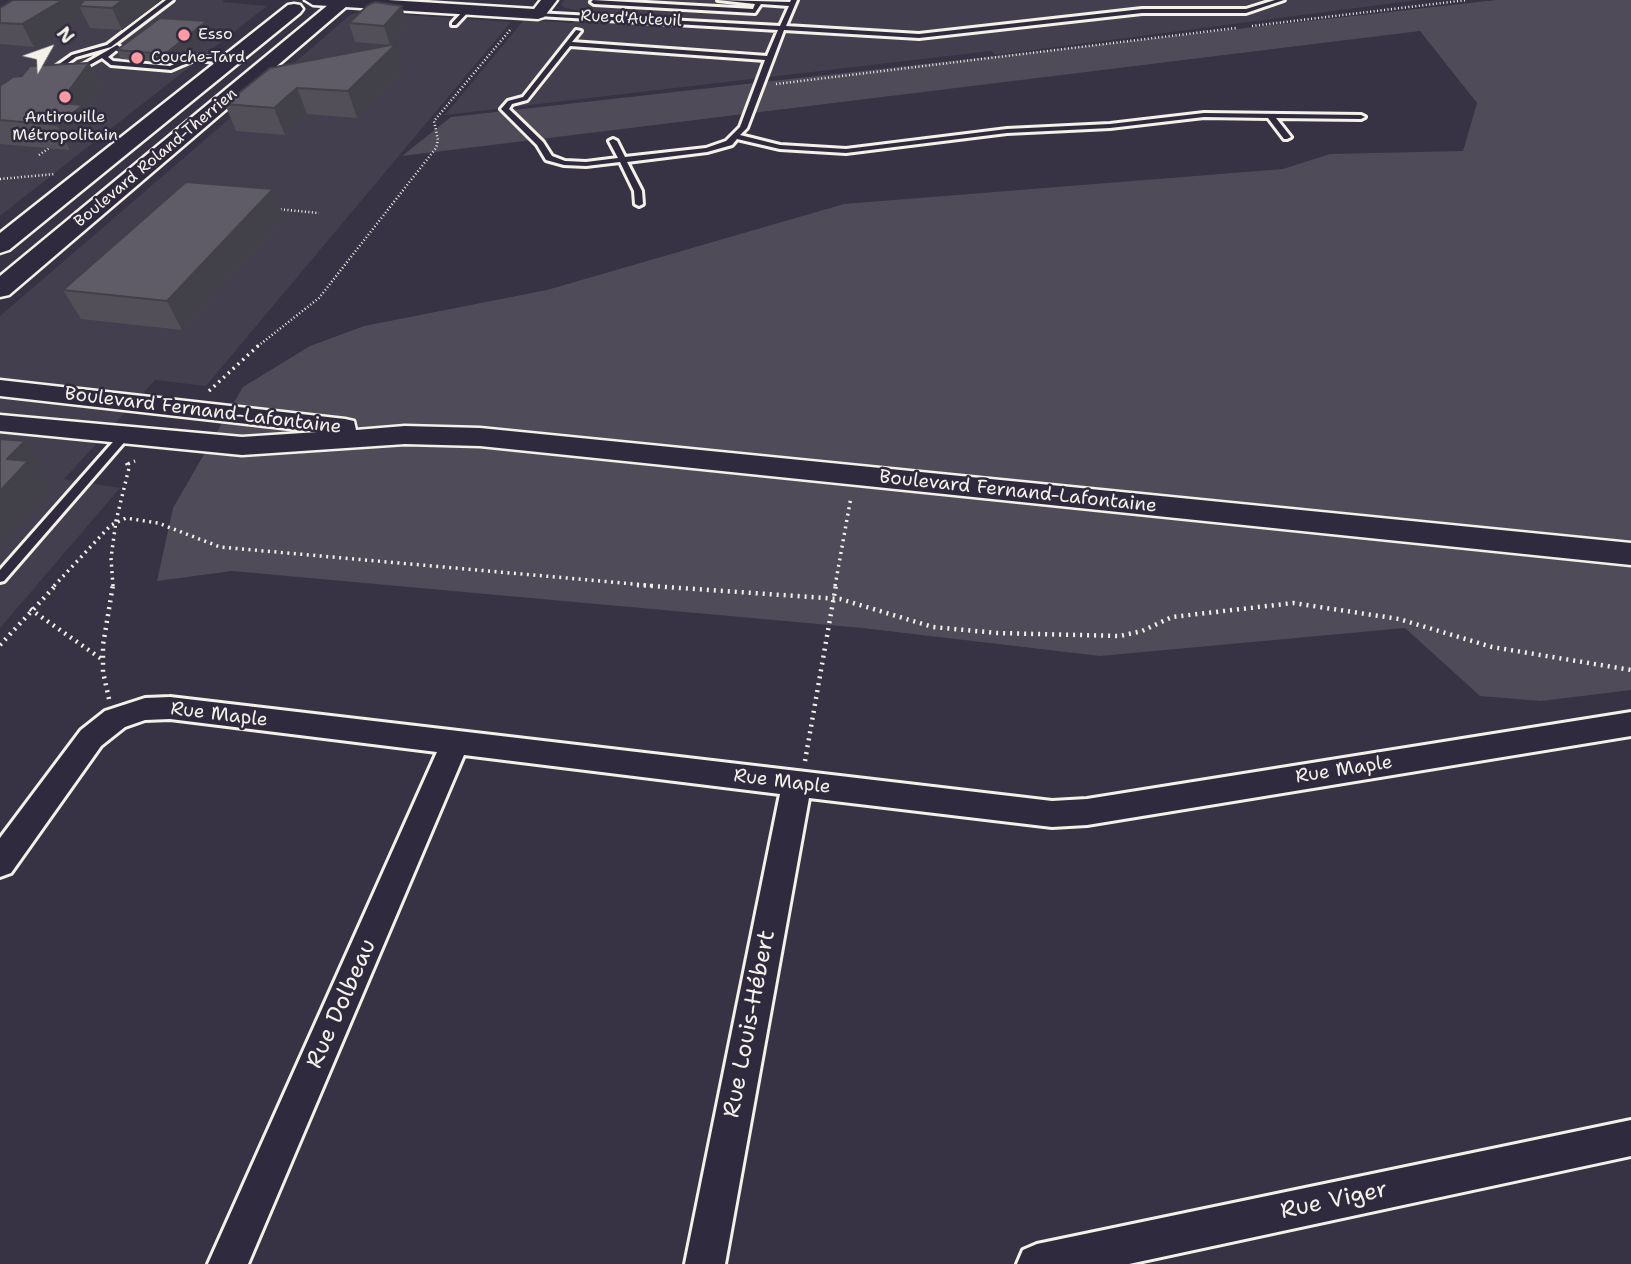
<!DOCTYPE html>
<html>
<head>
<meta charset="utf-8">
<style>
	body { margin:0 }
	#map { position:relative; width:1631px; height:1264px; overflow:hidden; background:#373244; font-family:"Shantell Sans",sans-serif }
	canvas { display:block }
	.north { position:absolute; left:14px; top:14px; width:70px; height:70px; -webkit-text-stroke:5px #2f2a3d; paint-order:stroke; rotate:50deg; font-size:19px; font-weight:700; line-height:28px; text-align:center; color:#f4f1e8 }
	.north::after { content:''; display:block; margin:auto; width:24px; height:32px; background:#f4f1e8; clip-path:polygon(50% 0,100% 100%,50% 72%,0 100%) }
</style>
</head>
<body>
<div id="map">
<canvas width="1631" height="1264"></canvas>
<div class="north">N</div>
</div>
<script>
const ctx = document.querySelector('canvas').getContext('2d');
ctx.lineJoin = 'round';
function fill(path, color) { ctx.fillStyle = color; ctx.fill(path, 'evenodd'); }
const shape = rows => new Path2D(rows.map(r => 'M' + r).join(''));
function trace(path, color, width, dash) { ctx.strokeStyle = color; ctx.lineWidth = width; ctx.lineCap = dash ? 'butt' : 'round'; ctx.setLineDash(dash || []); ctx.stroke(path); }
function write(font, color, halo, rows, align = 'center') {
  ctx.font = font + ' "Shantell Sans",sans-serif'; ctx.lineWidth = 5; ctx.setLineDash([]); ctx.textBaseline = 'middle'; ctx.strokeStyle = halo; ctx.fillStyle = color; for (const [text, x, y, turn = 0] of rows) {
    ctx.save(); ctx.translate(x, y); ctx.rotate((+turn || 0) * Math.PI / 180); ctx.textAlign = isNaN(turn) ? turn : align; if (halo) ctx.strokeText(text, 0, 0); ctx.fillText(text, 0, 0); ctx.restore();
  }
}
fill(shape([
	[43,0,224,0,222,2,267,6,0,216,0,24],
	[564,0,1418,0,995,55,991,51,445,115,524,20,572,23,580,11,565,8,561,5],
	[362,12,511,22,206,386,155,380,64,479,120,488,0,628,0,316,350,15]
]), '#433f4e');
fill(shape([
	[1496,0,1631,0,1631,690,1541,701,1480,696,1405,628,1100,656,862,628,232,571,157,581,173,508,243,387,310,346,364,326,547,290,844,204,1283,169,1330,154,1463,151,1477,103,1420,31,402,156,451,117]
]), '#504b59');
const service = shape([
	[166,0,173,0,111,47,76,57,60,69,59,75,54,74,55,67,72,55,107,45,166,0],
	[593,0,753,9,755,4,718,0,790,2,791,0,797,0,786,26,919,34,1142,9,1246,9,1275,0,1284,0,1246,13,1142,13,919,38,784,30,747,128,740,135,780,145,846,149,1007,129,1110,124,1204,113,1361,115,1365,117,1361,119,1276,118,1291,137,1287,139,1284,139,1268,118,1204,117,1110,128,1007,133,846,153,780,149,737,139,732,145,707,152,627,162,642,191,643,204,639,206,635,204,634,191,620,162,586,166,564,165,546,160,537,145,501,109,508,101,523,97,576,30,581,31,572,42,767,56,778,30,538,16,536,13,780,26,789,6,761,4,755,13,594,4,591,2,593,0],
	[570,46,765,60,740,127,726,141,706,148,625,157,617,141,613,139,609,141,618,158,586,162,565,161,552,156,543,142,509,109,512,104,527,100,570,46],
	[465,9,470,10,456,25,452,25,452,23,465,9],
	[117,45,120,47,119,48,108,57,113,61,170,66,193,56,230,59,233,61,230,63,194,60,171,70,111,65,102,58,77,72,72,71,117,45],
	[124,433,128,434,128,438,4,581,0,582,0,570,120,434,124,433]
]);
const minor = shape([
	[170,697,1052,801,1087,799,1631,712,1631,736,1087,825,1052,827,809,798,725,1264,685,1264,780,794,464,755,248,1264,208,1264,437,752,170,719,145,720,125,727,101,746,11,873,0,877,0,838,81,730,105,711,145,698,170,697],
	[1631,1120,1631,1156,1129,1264,1017,1264,1023,1250,1037,1244,1631,1120]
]);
const tertiary = shape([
	[305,0,388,0,534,9,541,0,557,0,544,17,538,19,313,5,305,0],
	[0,380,345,419,354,421,356,430,405,426,480,428,1631,543,1631,565,480,446,405,444,242,455,0,431,0,415,242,437,318,432,0,396,0,380]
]);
const secondary = shape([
	[334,0,354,0,9,295,0,297,0,276,334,0],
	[294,4,300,5,303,9,300,13,9,250,0,253,0,233,288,5,294,4]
]);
trace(service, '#f4f1e8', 6);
trace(minor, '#f4f1e8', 6);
trace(tertiary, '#f4f1e8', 5);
trace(secondary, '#f4f1e8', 5);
trace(shape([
	[1252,26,1467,0],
	[776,84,1236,28],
	[39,155,49,148],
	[0,179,55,174],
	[277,209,319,213],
	[258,346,319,298,436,148,438,140,434,121,510,30]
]), '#f4f1e8', 2.5, [1, 2.5]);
trace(shape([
	[209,391,260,344],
	[128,464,135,461],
	[54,586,111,525,126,518,158,523,220,547,656,586],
	[113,586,111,558,116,521,129,468,125,460],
	[835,586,851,497]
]), '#f4f1e8', 3.5, [2, 4.5]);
trace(shape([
	[637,585,840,599,933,627,997,633,1120,636,1142,631,1172,617,1293,603,1399,619,1492,647,1631,670],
	[30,609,103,660],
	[0,645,56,585],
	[109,699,103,672,103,645,113,585],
	[805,761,836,585]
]), '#f4f1e8', 4.5, [2, 5]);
fill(service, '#2f2a3d');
fill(minor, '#2f2a3d');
fill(tertiary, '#2f2a3d');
fill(secondary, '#2f2a3d');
fill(shape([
	[13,0,162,0,122,30,90,28,84,16,34,47,0,44,0,8],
	[349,23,407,25,390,45,355,42],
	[211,30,170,63,121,59,117,50],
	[89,63,101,87,85,110,95,129,70,150,0,144,0,86,22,76],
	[270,68,403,70,357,118,307,114,285,135,236,131,225,104],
	[284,217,182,330,81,319,63,290]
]), '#524f59');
fill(shape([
	[63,0,109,0,79,6,84,16,34,47,22,24],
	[123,0,162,0,122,30,112,8],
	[402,6,407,25,390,45,384,26],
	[207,21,211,30,170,63,165,54],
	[396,44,403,70,357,118,348,91],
	[89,63,101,87,85,110,95,129,70,150,57,125,60,103],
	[297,88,307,114,285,135,274,108],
	[273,189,284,217,182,330,167,301],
	[25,441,46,471,40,477,50,491,0,546,0,491,7,459]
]), '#424048');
const building = shape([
	[13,0,63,0,22,24,0,23,0,8,13,0],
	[84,0,123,0,112,8,79,6,84,0],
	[375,2,402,6,384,26,349,23,368,5,375,2],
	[160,18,207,21,165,54,117,50,160,18],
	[396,44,348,91,297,88,274,108,225,104,270,68,396,44],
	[89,63,60,103,83,105,57,125,0,120,0,86,13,77,22,76,30,66,89,63],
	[186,182,273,189,167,301,63,290,186,182],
	[0,439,25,441,7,459,28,461,0,491,0,439]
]);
fill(building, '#5f5c67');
trace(building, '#424048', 2);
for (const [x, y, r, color] of [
	[184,35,7,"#ff9aa2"],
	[137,58,7,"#ff9aa2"],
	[65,97,7,"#ff9aa2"]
]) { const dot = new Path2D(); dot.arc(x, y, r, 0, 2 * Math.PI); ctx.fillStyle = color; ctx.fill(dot); trace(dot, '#2f2a3d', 2.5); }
write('16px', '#f4f1e8', '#2f2a3d', [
	["Rue d'Auteuil",631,19,3],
	["Boulevard Roland-Therrien",156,158,-40]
]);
write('16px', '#f4f1e8', '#2f2a3d', [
	["Esso",198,35],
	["Couche-Tard",151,58],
	["Antirouille",65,118,"center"],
	["Métropolitain",65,136,"center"]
], 'left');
write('19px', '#f4f1e8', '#2f2a3d', [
	["Boulevard Fernand-Lafontaine",203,411,7],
	["Boulevard Fernand-Lafontaine",1018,492,6],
	["Rue Maple",219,715,7],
	["Rue Maple",1344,770,-9],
	["Rue Maple",782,782,7]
]);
write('23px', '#f4f1e8', '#2f2a3d', [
	["Rue Dolbeau",342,1004,-66],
	["Rue Louis-Hébert",750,1024,-79],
	["Rue Viger",1334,1201,-12]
]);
</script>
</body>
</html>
